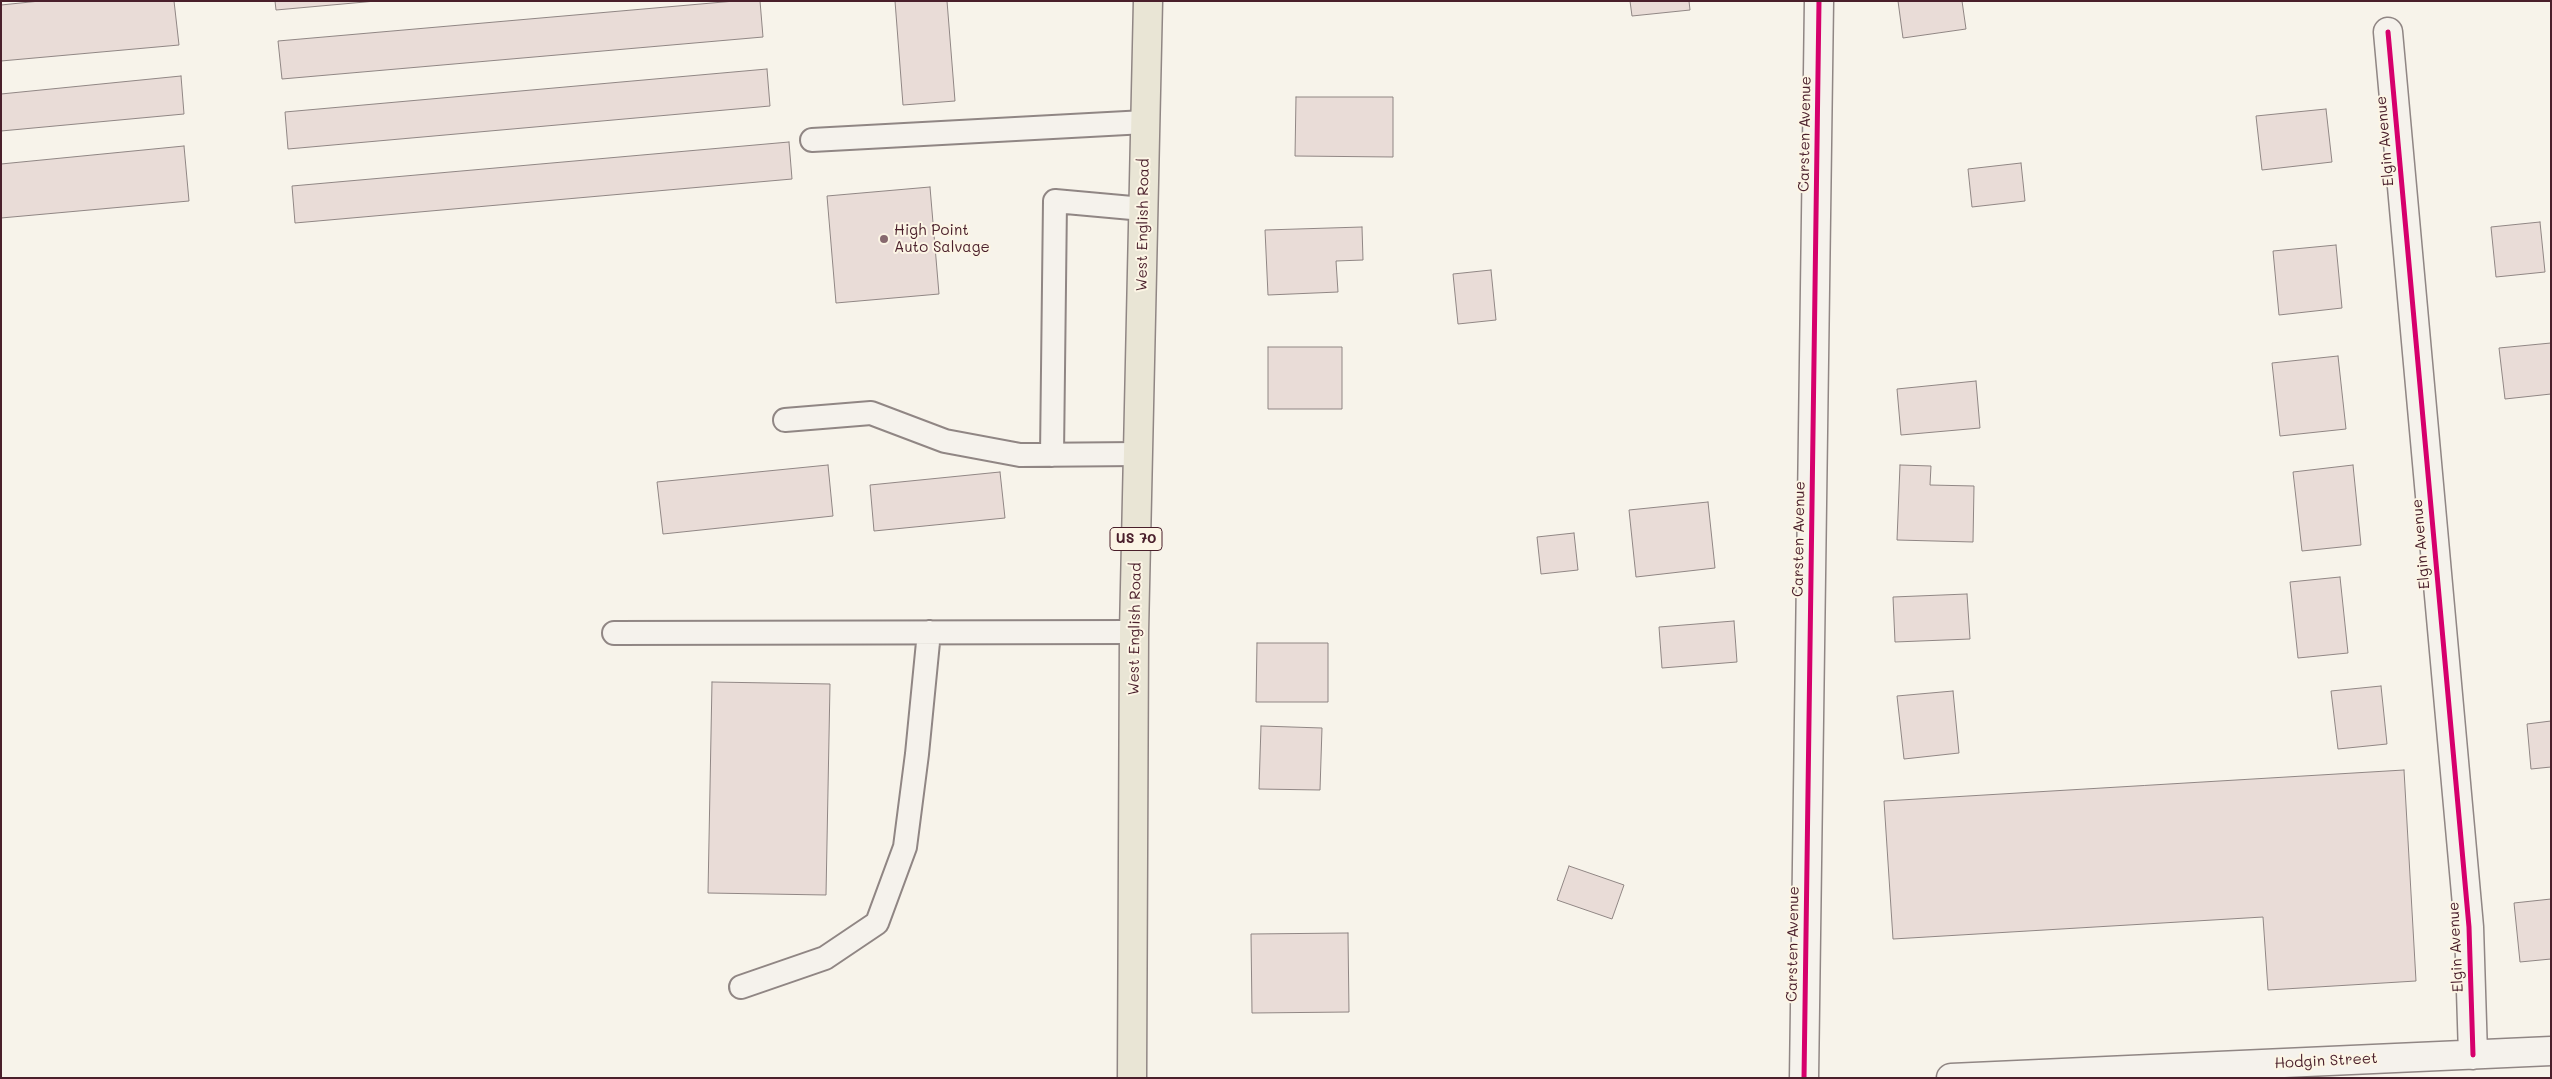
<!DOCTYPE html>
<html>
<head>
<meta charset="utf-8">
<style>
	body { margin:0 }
	#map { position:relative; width:2552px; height:1079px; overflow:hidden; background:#f7f3ea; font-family:Mali,sans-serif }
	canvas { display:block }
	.frame { position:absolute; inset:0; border:2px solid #4a1f2b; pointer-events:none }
</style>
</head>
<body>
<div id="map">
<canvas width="2552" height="1079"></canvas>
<div class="frame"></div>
</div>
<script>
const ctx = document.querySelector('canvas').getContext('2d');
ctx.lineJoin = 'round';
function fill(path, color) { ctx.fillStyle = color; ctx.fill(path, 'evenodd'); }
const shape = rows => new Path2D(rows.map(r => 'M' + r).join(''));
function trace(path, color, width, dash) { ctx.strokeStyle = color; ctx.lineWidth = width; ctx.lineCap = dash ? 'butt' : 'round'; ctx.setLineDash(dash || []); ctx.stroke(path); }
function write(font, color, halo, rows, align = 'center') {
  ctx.font = font + ' Mali,sans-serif'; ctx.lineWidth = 4; ctx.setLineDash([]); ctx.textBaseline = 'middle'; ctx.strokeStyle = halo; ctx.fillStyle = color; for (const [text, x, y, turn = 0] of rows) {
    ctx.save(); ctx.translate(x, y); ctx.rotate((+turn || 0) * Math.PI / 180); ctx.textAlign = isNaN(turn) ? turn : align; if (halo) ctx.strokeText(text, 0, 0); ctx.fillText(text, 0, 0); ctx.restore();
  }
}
const building = shape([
	[40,1,174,1,179,45,1,61,1,5,40,1],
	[275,1,376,1,276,10,275,1],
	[735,1,760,1,763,37,282,79,278,41,735,1],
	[895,1,947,1,955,101,903,105,895,1],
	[1630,1,1689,1,1690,10,1632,16,1630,1],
	[1898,1,1962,1,1966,29,1903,38,1898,1],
	[767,69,770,106,288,149,285,112,767,69],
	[181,76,184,114,1,131,1,94,181,76],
	[1296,97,1393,97,1393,157,1295,156,1296,97],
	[2326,109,2332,162,2262,170,2256,116,2326,109],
	[789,142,792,179,295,223,292,186,789,142],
	[184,146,189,201,1,218,1,164,184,146],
	[2021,163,2025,201,1972,207,1968,169,2021,163],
	[930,187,939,294,836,303,827,196,930,187],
	[2540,222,2545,272,2496,277,2491,227,2540,222],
	[1362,227,1363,260,1336,261,1338,292,1268,295,1265,230,1362,227],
	[2336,245,2342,308,2279,315,2273,251,2336,245],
	[1491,270,1496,320,1458,324,1453,274,1491,270],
	[2551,343,2551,394,2505,399,2499,348,2551,343],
	[1268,347,1342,347,1342,409,1268,409,1268,347],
	[2338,356,2346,429,2280,436,2272,363,2338,356],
	[1976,381,1980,428,1901,435,1897,389,1976,381],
	[828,465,833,516,663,534,657,482,828,465],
	[1900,465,1931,466,1930,485,1974,486,1973,542,1897,540,1900,465],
	[2353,465,2361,545,2302,551,2293,472,2353,465],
	[1000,472,1005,518,874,531,870,485,1000,472],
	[1708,502,1715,568,1636,577,1629,510,1708,502],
	[1574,533,1578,570,1541,574,1537,537,1574,533],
	[2340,577,2348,653,2298,658,2290,582,2340,577],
	[1967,594,1970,639,1895,642,1893,597,1967,594],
	[1734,621,1737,662,1662,668,1659,627,1734,621],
	[1257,643,1328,643,1328,702,1256,702,1257,643],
	[712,682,830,684,826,895,708,893,712,682],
	[2381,686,2387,744,2338,749,2331,691,2381,686],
	[1953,691,1959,753,1904,759,1897,696,1953,691],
	[2551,721,2551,767,2531,769,2527,724,2551,721],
	[1261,726,1322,728,1320,790,1259,789,1261,726],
	[2404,770,2416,981,2268,990,2263,917,1893,939,1884,801,2404,770],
	[1569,866,1624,885,1612,919,1557,900,1569,866],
	[2551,899,2551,959,2520,962,2514,903,2551,899],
	[1348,933,1349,1012,1252,1013,1251,934,1348,933]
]);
fill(building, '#e9dcd7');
trace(building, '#908684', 1);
const service = shape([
	[812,140,1145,122],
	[785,420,871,413,945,441,1020,455,1138,454],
	[1052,455,1055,201,1143,209],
	[614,633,1134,632],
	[741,987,825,958,877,923,905,847,917,754,929,632]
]);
const minor = shape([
	[2388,32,2469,927,2473,1055],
	[1804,1078,1819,1],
	[1951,1078,2551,1051]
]);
const primary = shape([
	[1132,1078,1134,632,1148,1]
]);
trace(service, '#908684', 26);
trace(minor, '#908684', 31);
trace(primary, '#908684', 31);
trace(service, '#f5f2ec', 22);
trace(minor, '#f5f2ec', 28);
trace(primary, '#e9e5d5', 28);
trace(shape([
	[2388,32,2469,927,2473,1055],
	[1804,1078,1819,1]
]), '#d6006c', 5);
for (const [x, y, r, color] of [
	[884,239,5,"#87696e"]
]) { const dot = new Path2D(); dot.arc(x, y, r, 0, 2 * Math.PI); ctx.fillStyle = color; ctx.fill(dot); trace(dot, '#fcf5e5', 2); }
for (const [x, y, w] of [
	[1136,539,52]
]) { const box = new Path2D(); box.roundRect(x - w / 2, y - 11.5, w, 23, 4); ctx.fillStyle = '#fcf5e5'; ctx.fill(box); trace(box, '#4a1f2b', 1); }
write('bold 14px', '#4a1f2b', null, [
	["US 70",1136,539]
]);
write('15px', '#4a1f2b', '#fcf5e5', [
	["Carsten Avenue",1805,134,-89],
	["Elgin Avenue",2385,141,-95],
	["West English Road",1143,225,-89],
	["Carsten Avenue",1799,539,-89],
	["Elgin Avenue",2421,544,-95],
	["West English Road",1135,629,-89],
	["Carsten Avenue",1793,944,-89],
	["Elgin Avenue",2456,947,-93],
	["Hodgin Street",2326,1061,-3]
]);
write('15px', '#4a1f2b', '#fcf5e5', [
	["High Point",894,230],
	["Auto Salvage",894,247]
], 'left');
</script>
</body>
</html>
